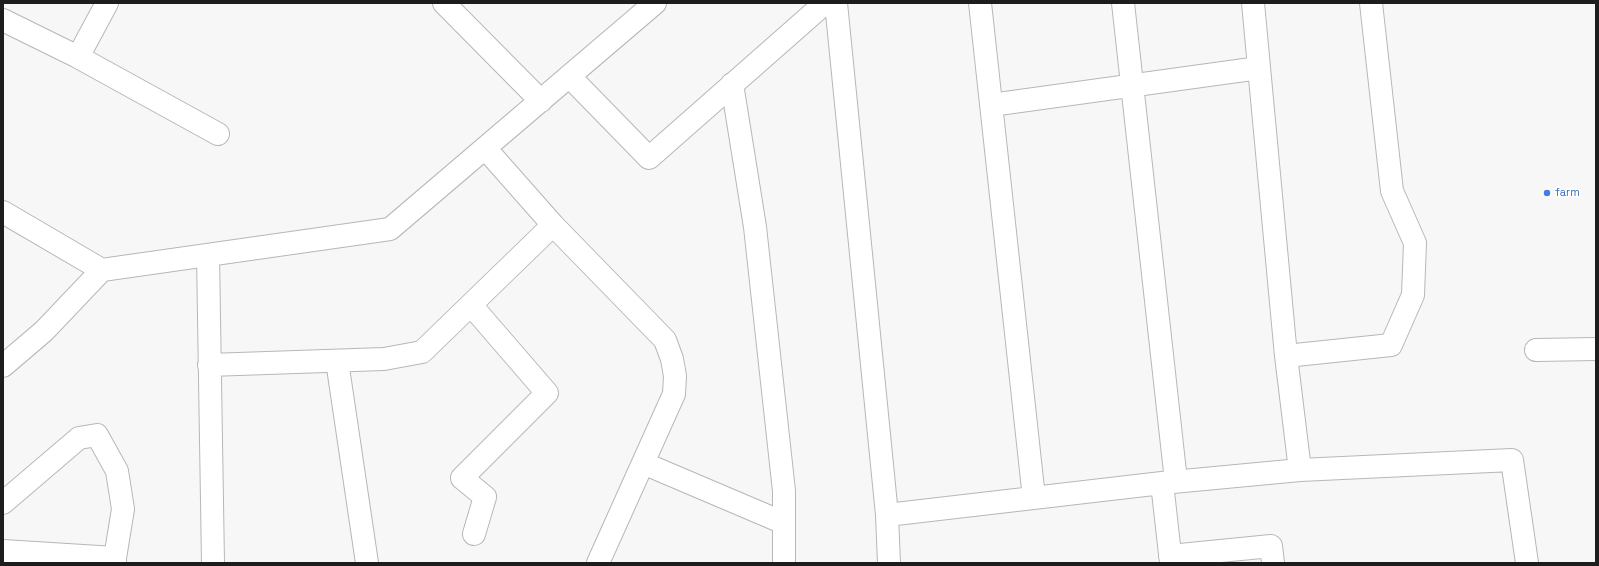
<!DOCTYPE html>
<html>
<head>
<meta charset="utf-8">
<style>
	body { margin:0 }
	#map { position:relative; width:1599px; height:566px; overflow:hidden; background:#f7f7f8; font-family:"Space Grotesk",sans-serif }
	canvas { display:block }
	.frame { position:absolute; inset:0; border:4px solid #1d1d1e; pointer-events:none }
</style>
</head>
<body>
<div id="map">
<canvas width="1599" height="566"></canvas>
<div class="frame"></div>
</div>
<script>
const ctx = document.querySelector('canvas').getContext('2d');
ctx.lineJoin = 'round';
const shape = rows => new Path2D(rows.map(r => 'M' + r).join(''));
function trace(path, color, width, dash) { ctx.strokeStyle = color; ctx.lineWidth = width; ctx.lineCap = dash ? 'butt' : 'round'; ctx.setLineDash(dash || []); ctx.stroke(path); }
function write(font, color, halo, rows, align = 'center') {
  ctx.font = font + ' "Space Grotesk",sans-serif'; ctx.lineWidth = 3; ctx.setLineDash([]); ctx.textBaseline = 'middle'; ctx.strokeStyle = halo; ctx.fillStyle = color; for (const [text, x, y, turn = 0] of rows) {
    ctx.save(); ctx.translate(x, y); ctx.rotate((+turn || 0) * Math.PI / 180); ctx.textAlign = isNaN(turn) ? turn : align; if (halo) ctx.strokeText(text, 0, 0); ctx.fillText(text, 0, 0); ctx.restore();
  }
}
const minor = shape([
	[444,3,541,101],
	[836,3,887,515],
	[980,3,1034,498],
	[1123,3,1176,481],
	[1253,3,1286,356,1391,345,1413,295,1415,243,1392,191,1371,3],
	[3,20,78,57,218,134],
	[78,57,107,3],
	[569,76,649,158,825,3],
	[732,84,755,227,784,491,784,563],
	[991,105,1259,68],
	[485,148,553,225,665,340,672,359,675,376,674,394,598,563],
	[3,212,102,270],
	[208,255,213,563],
	[471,305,547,393,462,478,485,497,474,534],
	[1536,350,1596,349],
	[1286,356,1300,470,1512,460,1527,563],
	[337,361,367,563],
	[209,365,384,359,422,352,553,225],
	[3,366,44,331,102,270,390,229,655,3],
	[643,463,784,523],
	[3,503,79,438,97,435,117,471,123,509,115,558],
	[3,551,115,558,115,563],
	[1170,556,1271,546,1273,563],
	[889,563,887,515,1162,483],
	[1171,563,1162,483,1300,470]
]);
trace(minor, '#b7b7b9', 24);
trace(minor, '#fff', 22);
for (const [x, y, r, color] of [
	[1547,193,4,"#3f7fe0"]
]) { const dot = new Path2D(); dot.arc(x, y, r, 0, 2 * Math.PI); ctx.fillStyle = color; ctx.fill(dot); trace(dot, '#fff', 1.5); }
write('11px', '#366cbe', '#fff', [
	["farm",1555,193]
], 'left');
</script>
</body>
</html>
